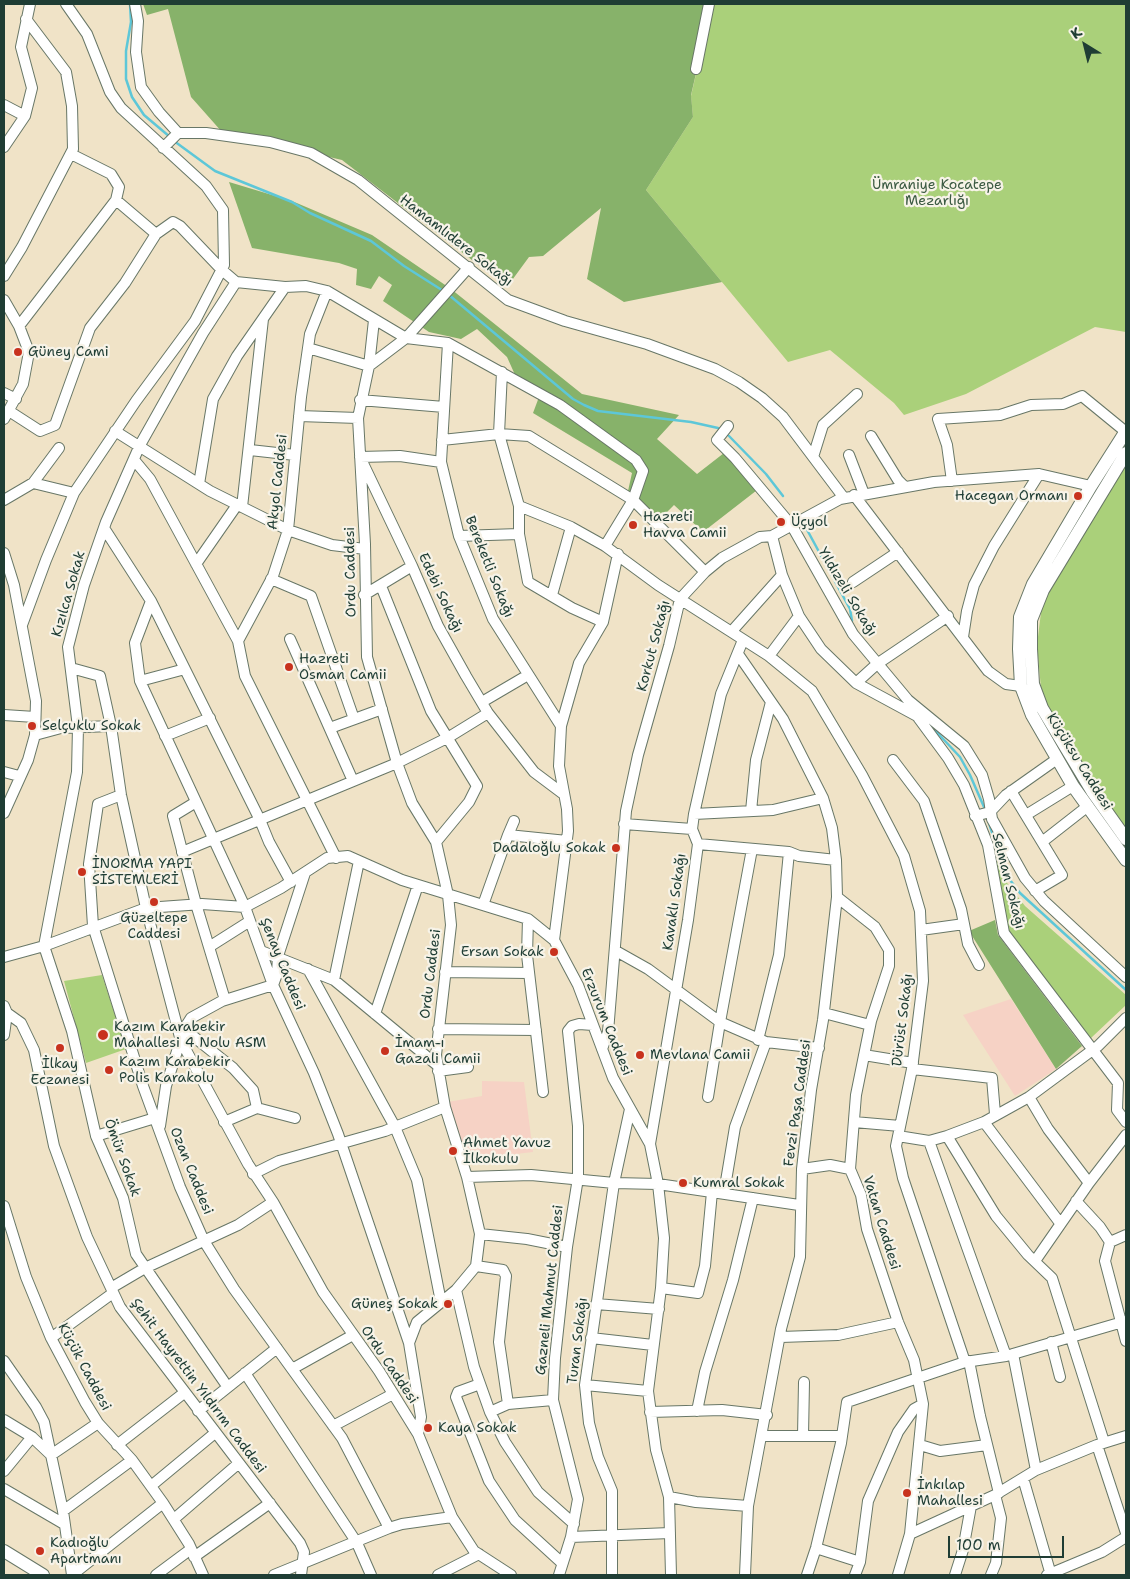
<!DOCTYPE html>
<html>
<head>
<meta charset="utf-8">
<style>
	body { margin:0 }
	#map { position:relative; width:1130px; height:1579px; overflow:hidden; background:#f0e3c7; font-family:"Shantell Sans",sans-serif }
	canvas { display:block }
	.frame { position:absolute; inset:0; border:5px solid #1f3d34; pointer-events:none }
	.north { position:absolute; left:1060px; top:20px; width:50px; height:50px; -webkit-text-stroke:4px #f7f3e8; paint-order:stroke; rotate:324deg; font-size:14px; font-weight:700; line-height:20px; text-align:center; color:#1f3d34 }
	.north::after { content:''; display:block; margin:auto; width:18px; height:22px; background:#1f3d34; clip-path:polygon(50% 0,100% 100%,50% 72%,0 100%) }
	.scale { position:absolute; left:948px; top:1536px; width:116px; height:22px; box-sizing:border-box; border:2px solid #1f3d34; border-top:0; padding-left:6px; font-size:15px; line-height:18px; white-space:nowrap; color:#1f3d34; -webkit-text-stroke:4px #f7f3e8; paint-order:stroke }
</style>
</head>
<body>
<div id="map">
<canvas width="1130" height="1579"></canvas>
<div class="frame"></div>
<div class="north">K</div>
<div class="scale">100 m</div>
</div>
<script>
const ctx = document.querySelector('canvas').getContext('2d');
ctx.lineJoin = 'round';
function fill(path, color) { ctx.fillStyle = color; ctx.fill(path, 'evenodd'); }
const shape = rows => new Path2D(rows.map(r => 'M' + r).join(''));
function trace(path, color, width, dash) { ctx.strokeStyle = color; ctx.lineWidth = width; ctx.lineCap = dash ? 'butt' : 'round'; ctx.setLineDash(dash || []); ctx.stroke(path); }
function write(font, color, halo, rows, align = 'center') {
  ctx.font = font + ' "Shantell Sans",sans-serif'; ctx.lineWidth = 4.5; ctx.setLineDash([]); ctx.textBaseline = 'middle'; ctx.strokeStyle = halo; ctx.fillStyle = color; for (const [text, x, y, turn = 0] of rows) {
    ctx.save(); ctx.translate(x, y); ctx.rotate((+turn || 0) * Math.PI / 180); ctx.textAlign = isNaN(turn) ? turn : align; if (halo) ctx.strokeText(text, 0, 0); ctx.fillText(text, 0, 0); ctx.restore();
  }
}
fill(shape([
	[1011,999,1056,1069,1015,1096,963,1015],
	[482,1081,524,1082,533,1152,465,1160,448,1102,482,1096]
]), '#f6d2c5');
fill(shape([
	[712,4,1126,4,1126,332,1095,327,966,394,904,415,894,403,830,350,788,362,646,190,693,117,691,96],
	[1126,464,1126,834,1096,794,1042,699,1037,645,1043,596],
	[993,851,1004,879,1025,906,1126,995,1126,1005,1091,1038,1085,1037,1006,931],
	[102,975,126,1049,86,1063,64,981]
]), '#aad07a');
fill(shape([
	[143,4,712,4,691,95,693,117,646,190,722,282,624,302,587,279,601,208,543,256,529,257,507,287,342,160,222,132,191,97,168,9,147,15],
	[229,182,292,201,372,235,451,289,582,394,679,415,657,439,697,474,724,453,761,487,703,532,674,505,660,519,628,491,632,473,533,413,539,397,516,377,507,357,477,329,461,339,429,332,383,301,392,285,379,276,371,289,356,285,357,269,339,263,252,248],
	[995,920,998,935,1082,1046,1056,1069,969,931]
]), '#87b26a');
trace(shape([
	[130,4,131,22,126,51,126,79,132,97,144,115,170,137],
	[174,141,215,171,292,202,310,213,371,241,404,266,445,292],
	[449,295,573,399,584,405,598,411,691,422,718,428],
	[729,436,766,474,783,496],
	[805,526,850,609,852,621],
	[931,726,960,757,970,775,984,807],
	[989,823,1000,857,1010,880,1020,893,1126,990]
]), '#5dc7d8', 2.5);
const minor = shape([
	[135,4,138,21,136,52,141,87,159,112,178,133],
	[696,69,709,4],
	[4,105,25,116],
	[4,147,25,116,32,88,21,47,30,4],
	[163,148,178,133,206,133,270,142,311,153,358,180,508,300,565,321,647,344,715,369,739,382,762,398,783,417,844,498],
	[71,154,111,174,119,187,116,200],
	[156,234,173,222,180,226,222,270,236,282,285,287,306,286,327,291,406,338,448,343,560,405,636,460,643,471,633,500,605,546],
	[4,276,22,247,73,149,72,106,66,72,26,19],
	[327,291,310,334,301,397,288,530,273,576,238,641,245,676,336,858],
	[4,300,19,326,29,352,23,384,4,419],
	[374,320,369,366,358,418,365,544,367,657,397,763,412,803,436,842,448,895,451,925,436,1055,445,1107,467,1177,480,1234,476,1266,456,1290,417,1322,409,1343,421,1417,418,1434],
	[448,343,441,462,459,536,493,619,561,726],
	[308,348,369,366,406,338,469,267],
	[502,372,499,434,519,506,519,534,528,582,572,608,603,622],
	[4,393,16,399],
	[360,400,444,407],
	[9,411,40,431,55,425,90,328,125,283,156,234,116,200,19,326],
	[299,416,358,418],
	[728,426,717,440,735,458,792,526,853,634,908,700,964,746,982,775,989,799,992,819,1025,878,1044,901,1126,977],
	[115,431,210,491,288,530,332,545,365,549],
	[871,436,898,480,905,487],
	[442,440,499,434,529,436,633,500,705,572],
	[250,450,295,455],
	[849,455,864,494],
	[813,457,823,425,857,394],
	[135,461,150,479,238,641],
	[441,462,400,456,360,457,412,566,438,626,466,676,488,713,534,772,562,793],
	[952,481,947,445,938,419,1000,415,1031,405,1063,404,1082,396,1126,432],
	[33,483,59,448],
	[199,484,213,399,237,356,285,287],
	[854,495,988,671,1006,684,1021,686],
	[4,500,33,483,74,493],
	[519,506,571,527,605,546,658,585,769,656,812,691,862,775,904,856,920,911,923,981,912,1069,896,1146,903,1178,965,1362],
	[242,507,263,319],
	[104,528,151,601,260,820,269,842,291,882],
	[459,536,519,534],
	[772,536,782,575,799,616,821,649,856,683,917,716,948,758,964,785,988,845,1004,933,1118,1083,1117,1110,1126,1122],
	[4,553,14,585,36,701,35,735,28,760,4,813],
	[196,564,237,505],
	[271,579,311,596,354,719],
	[853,582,898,552],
	[381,586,431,711,477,786,469,802,436,842],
	[364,595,412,566],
	[552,595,571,527],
	[151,601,135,643,140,681,245,907,273,985,314,1073,338,1134,409,1343],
	[22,625,46,560,74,493,136,401,195,321,224,265,223,210,206,186,121,108,110,92,87,34,66,4],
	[732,631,782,575],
	[963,637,967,611,974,585,994,546,1039,474],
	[290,639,353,781],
	[738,654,783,719,823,798,832,828,836,860,837,897,823,1020,811,1090,802,1169,800,1257,781,1329,748,1506,745,1575],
	[769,656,799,616],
	[71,668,100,676,111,726],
	[140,681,185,669],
	[856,683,877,664,948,616],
	[482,702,528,675],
	[4,715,35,717],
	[330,728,382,709],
	[35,735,61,728,111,726,121,795,146,908,181,1041,248,1164,273,1202,323,1292,379,1371,418,1434,452,1517,474,1551,511,1575],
	[165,736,210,718],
	[893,760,924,801,961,909,964,924,921,930],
	[4,772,19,776],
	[1011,791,1062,875,1035,891],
	[121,795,98,804,89,864,93,926,143,1086,180,1187,204,1241,234,1289,342,1438,389,1528],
	[196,802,173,816,196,904,225,1000],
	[751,811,756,760,771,702],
	[694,814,773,810,823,798],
	[1026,815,1073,786],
	[975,816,990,812,1006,795,1057,759],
	[624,824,692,829],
	[508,835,514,821],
	[1042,842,1088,806],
	[698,844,789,852,799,856,836,860],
	[182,852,397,763,449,737,488,713],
	[837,897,875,927,889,950,889,966,871,1021,856,1095,850,1169,861,1195,867,1229,898,1322,914,1360,923,1404,910,1534,898,1575],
	[483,905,508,835,567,841],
	[528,919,527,955,543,1092],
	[964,924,968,944,979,965],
	[554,940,568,831,567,809,559,766,561,726,579,663,603,622,618,554],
	[209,947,250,921],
	[261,951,334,980,437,1065],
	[616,951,648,969,720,1022,766,1042,819,1048],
	[4,957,44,946,146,908,202,904,245,907,281,888,327,858,348,856,402,880,528,919,554,940,578,985,613,1078,650,1144,658,1184,664,1238,661,1288,648,1391,656,1450,669,1497,671,1575],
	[308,969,395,1127,417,1180,441,1302],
	[445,972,529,973],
	[334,980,359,861],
	[4,1006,7,1013,4,1035],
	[7,1013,21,1023,34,1050,54,1146,87,1237,120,1307,300,1543,304,1552,301,1575],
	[824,1013,870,1025],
	[375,1014,418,885],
	[184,1029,233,1068,253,1090,257,1108,224,1122],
	[438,1029,536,1030],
	[758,1040,779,955,789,852],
	[602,1049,608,1032,626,811,638,755,669,646,680,599,705,572,722,558,760,537,772,536,840,499,934,482,1039,474,1091,486],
	[864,1055,913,1063],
	[912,1069,992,1078,995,1114],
	[438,1071,468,1067],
	[708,1097,720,1022,752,849],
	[1029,1097,1048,1129,1089,1183],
	[257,1108,295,1118],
	[854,1122,900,1126],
	[984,1122,1060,1223],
	[160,1126,166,1086,184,1029,191,1018,222,1001,273,985,277,974,278,956,305,873],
	[96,1136,155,1118],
	[898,1136,929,1141,947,1136,984,1122,1029,1097,1098,1046,1126,1018],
	[947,1136,996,1216,1028,1255,1052,1278,1104,1442],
	[929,1141,1006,1356],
	[650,1144,688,920,698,844,692,829,694,814,721,694,743,640],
	[802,1169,830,1165,850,1169],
	[253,1174,279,1161,385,1131,445,1107],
	[467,1177,531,1175,614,1183,658,1184,799,1205],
	[724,1193,735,1127,766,1042],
	[1076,1201,1100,1227,1110,1242],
	[4,1206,26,1277,51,1338,85,1402,98,1423,132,1460,163,1503,189,1544,203,1575],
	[480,1234,527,1239,567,1247],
	[1126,1235,1110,1242,1105,1261,1126,1341],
	[1035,1261,1089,1183,1126,1135],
	[476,1266,503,1270,506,1276,499,1342,508,1404],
	[111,1288,145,1268,238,1225,273,1202],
	[661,1288,698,1293,705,1266,712,1192],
	[456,1290,474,1367,490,1412,505,1442,538,1492,574,1524],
	[596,1304,659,1309],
	[781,1337,838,1335,898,1322],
	[51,1338,113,1293],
	[591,1338,653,1345],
	[1051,1342,1060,1377],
	[1013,1354,1036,1470],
	[4,1361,36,1407,44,1422,63,1511,72,1575],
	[969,1361,980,1416,999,1493],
	[292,1369,353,1335],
	[245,1373,357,1543,371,1575],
	[480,1384,458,1392,456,1397,489,1481,515,1520,562,1563],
	[585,1385,648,1391],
	[227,1386,136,1254,123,1198,96,1136,72,1031,44,946,77,772,78,727,68,647,84,585,106,522,140,445,203,333,236,282],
	[198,1411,277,1348],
	[697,1411,705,1372,733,1280,753,1198],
	[490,1412,508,1404,553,1400],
	[650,1412,722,1410,767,1415],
	[4,1420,32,1437,51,1455,98,1423],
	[333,1426,393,1394],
	[763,1436,842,1436],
	[803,1436,804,1382],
	[117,1445,184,1393],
	[920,1445,940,1451,987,1445],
	[1097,1445,1126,1533],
	[4,1471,32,1437],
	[1023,1478,1051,1575],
	[151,1486,215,1433],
	[4,1489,64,1524],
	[669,1497,696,1502,748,1506],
	[63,1511,132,1460],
	[174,1519,239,1463],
	[910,1534,995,1495,1036,1470,1097,1445,1126,1436],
	[571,1537,670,1533],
	[816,1548,860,1562],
	[194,1557,270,1503],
	[72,1575,163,1503],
	[156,1575,191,1549],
	[274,1575,389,1528,402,1524,452,1517],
	[438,1575,479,1554],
	[559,1575,571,1537,578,1499,553,1400,555,1358,567,1247,578,1178,578,1126,568,1031,572,1026,579,1024,593,1025],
	[612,1575,612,1491,598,1457,589,1423,585,1385,614,1183,630,1109],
	[807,1575,816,1548,841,1443,847,1402,965,1362,1006,1356,1126,1321],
	[855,1575,860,1562,868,1501,898,1432,914,1409,923,1404],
	[955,1575,963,1550,971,1506],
	[991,1575,996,1563,1001,1518,995,1495],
	[1047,1575,1102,1552,1126,1537]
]);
const major = shape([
	[1126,431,1091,486,1033,584,1020,617,1019,649,1021,686,1032,715,1073,786,1126,860],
	[1126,453,1043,590,1031,620,1031,649,1033,684,1042,708,1092,791,1126,839],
	[4,1551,43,1575]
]);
trace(minor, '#687767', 12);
trace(major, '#687767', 14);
trace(minor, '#fff', 10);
trace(major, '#fff', 12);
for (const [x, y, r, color] of [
	[18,352,5,"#c8321e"],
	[1078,496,5,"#c8321e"],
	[781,522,5,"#c8321e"],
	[633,525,5,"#c8321e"],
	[289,667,5,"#c8321e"],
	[32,726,5,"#c8321e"],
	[616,848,5,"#c8321e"],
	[82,872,5,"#c8321e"],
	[154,902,5,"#c8321e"],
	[554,952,5,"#c8321e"],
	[103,1035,6,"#c8321e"],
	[60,1048,5,"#c8321e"],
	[385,1051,5,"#c8321e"],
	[640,1055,5,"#c8321e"],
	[109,1070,5,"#c8321e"],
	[453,1151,5,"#c8321e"],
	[683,1183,5,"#c8321e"],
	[448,1304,5,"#c8321e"],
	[428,1428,5,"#c8321e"],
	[907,1493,5,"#c8321e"],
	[40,1551,5,"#c8321e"]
]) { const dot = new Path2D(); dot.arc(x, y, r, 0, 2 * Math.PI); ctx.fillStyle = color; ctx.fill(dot); trace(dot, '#f7f3e8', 2); }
write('14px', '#3b5a42', '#f7f3e8', [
	["Ümraniye Kocatepe",937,185],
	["Mezarlığı",937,201]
]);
write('14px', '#1f3d34', '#f7f3e8', [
	["Hamamlıdere Sokağı",456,241,38],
	["Akyol Caddesi",278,482,-84],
	["Bereketli Sokağı",489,567,68],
	["Ordu Caddesi",351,572,-91],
	["Yıldızeli Sokağı",847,592,59],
	["Edebi Sokağı",440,593,65],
	["Kızılca Sokak",69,594,-74],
	["Korkut Sokağı",654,646,-75],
	["Küçüksu Caddesi",1079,762,58],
	["Selman Sokağı",1008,881,76],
	["Kavaklı Sokağı",675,902,-82],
	["Şenay Caddesi",282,964,68],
	["Ordu Caddesi",431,974,-83],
	["Dürüst Sokağı",903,1020,-83],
	["Erzurum Caddesi",606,1022,68],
	["Fevzi Paşa Caddesi",798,1103,-82],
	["Ömür Sokak",122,1158,70],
	["Ozan Caddesi",191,1171,68],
	["Vatan Caddesi",881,1223,73],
	["Gazneli Mahmut Caddesi",550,1290,-84],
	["Turan Sokağı",578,1341,-83],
	["Ordu Caddesi",389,1365,56],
	["Küçük Caddesi",84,1367,62],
	["Şehit Hayrettin Yıldırım Caddesi",198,1386,53]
]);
write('14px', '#1f3d34', '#f7f3e8', [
	["Güney Cami",28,352],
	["Hacegan Ormanı",1068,496,"right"],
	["Hazreti",643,517],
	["Havva Camii",643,533],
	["Üçyol",791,522],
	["Hazreti",299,659],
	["Osman Camii",299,675],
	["Selçuklu Sokak",42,726],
	["Dadaloğlu Sokak",606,848,"right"],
	["İNORMA YAPI",92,864],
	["SİSTEMLERİ",92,880],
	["Güzeltepe",154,918,"center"],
	["Caddesi",154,934,"center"],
	["Ersan Sokak",544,952,"right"],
	["Kazım Karabekir",114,1027],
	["Mahallesi 4 Nolu ASM",114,1043],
	["İmam-ı",395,1043],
	["Gazali Camii",395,1059],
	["Mevlana Camii",650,1055],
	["Kazım Karabekir",119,1062],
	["Polis Karakolu",119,1078],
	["İlkay",60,1064,"center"],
	["Eczanesi",60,1080,"center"],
	["Ahmet Yavuz",463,1143],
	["İlkokulu",463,1159],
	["Kumral Sokak",693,1183],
	["Güneş Sokak",438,1304,"right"],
	["Kaya Sokak",438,1428],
	["İnkılap",917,1485],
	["Mahallesi",917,1501],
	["Kadıoğlu",50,1543],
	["Apartmanı",50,1559]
], 'left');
</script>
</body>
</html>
